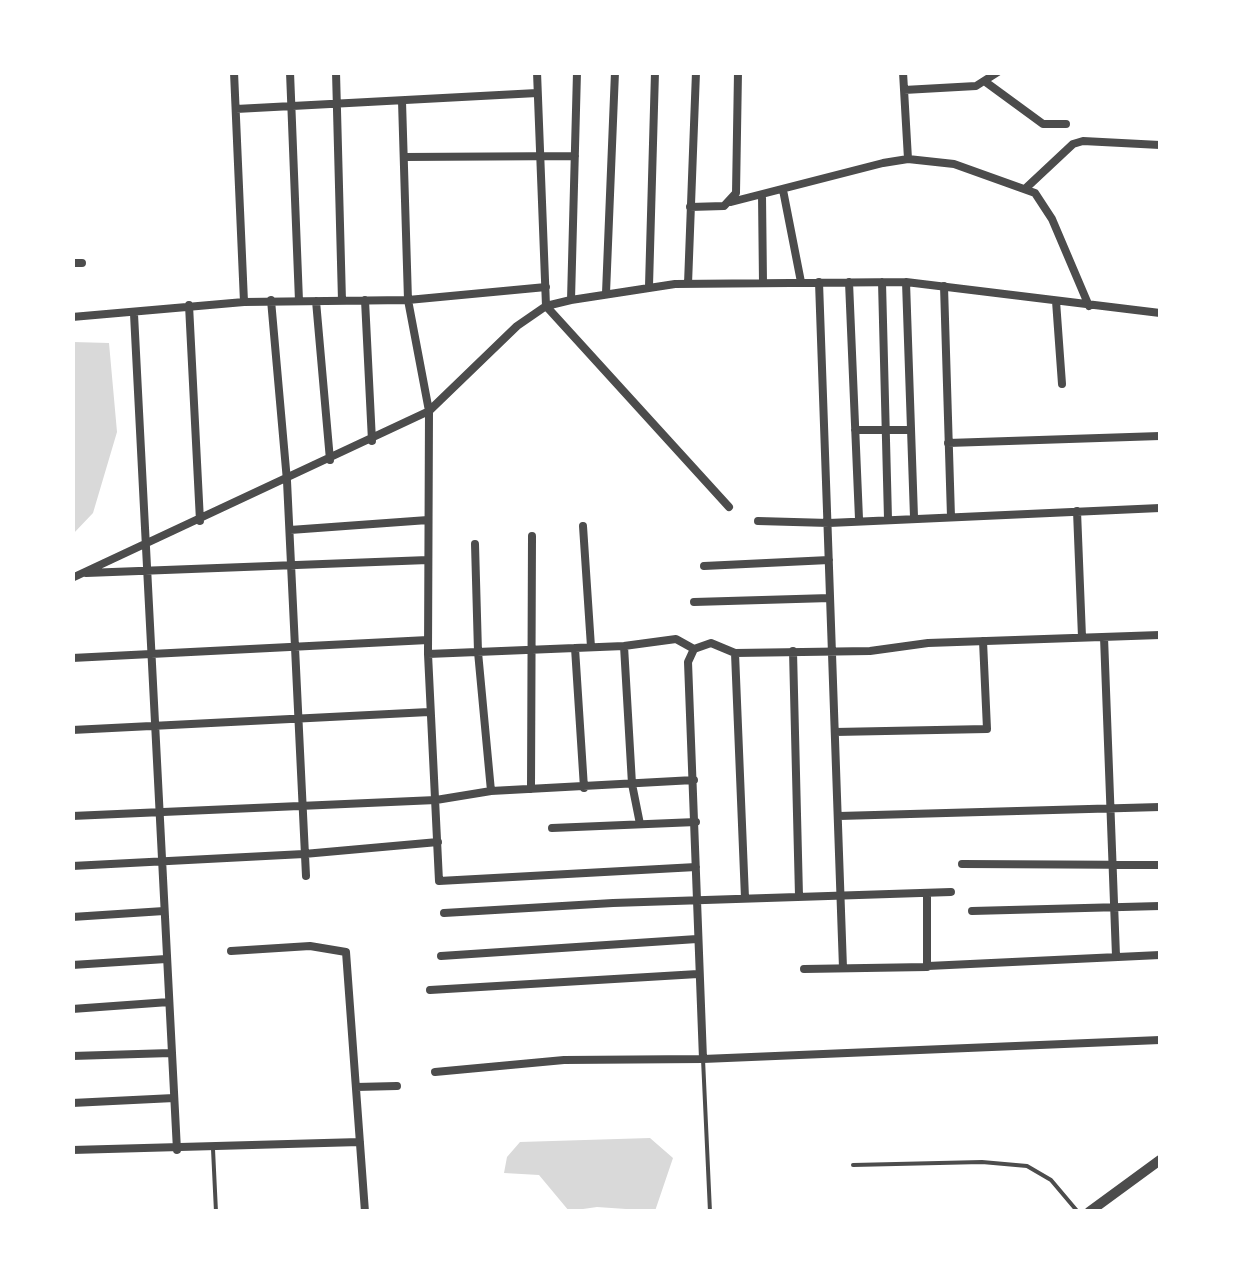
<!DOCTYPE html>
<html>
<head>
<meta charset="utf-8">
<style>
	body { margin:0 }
	#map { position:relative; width:1233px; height:1284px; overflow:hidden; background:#fff; font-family:Helvetica,sans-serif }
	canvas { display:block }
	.frame { position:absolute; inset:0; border:75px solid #fff; pointer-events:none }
</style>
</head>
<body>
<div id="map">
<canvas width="1233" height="1284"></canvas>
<div class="frame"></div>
</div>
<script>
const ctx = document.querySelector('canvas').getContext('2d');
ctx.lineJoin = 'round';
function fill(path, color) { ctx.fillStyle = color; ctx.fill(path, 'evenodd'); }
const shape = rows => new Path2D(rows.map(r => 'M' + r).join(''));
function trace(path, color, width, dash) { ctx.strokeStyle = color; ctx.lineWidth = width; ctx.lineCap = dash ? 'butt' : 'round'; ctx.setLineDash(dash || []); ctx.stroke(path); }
fill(shape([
	[73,342,109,343,117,432,93,513,73,534],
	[650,1138,673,1158,655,1211,597,1207,569,1211,539,1175,504,1173,507,1157,520,1142]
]), '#d9d9d9');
trace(shape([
	[703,1059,710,1212],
	[213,1149,216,1212],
	[853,1165,982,1162,1027,1166,1051,1180,1078,1212]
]), '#4c4c4c', 4);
trace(shape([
	[234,72,244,302],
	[290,72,299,301],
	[336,72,342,301],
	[537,72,546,306,729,507],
	[903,72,908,159],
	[987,83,1043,124,1066,124],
	[904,90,976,86,998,72],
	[402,101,408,300,429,411,428,654,439,881,696,867],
	[236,109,537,93],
	[404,157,575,156],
	[1026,188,1073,144,1083,141,1160,145],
	[783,190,801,282],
	[762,195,763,283],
	[731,202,883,163,908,159,954,164,1035,193,1052,219,1089,306],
	[690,207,724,206,736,193,738,72],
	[72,263,82,263],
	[819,282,843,968],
	[849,282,859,519],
	[882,282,888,519],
	[906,282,914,517],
	[688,284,696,72],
	[649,286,655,72],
	[944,286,951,517],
	[606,293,615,72],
	[271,300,287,481,306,876],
	[365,300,372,441],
	[571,300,577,72],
	[316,301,330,460],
	[1056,301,1062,384],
	[189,305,200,521],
	[134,314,177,1150],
	[72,317,244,302,408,300,546,287],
	[855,430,910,430],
	[948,443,1160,436],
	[1077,511,1082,637],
	[758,521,829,523,1160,508],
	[583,526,591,647],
	[290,530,428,520],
	[475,544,478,652,491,791],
	[704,566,829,560],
	[86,573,428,560],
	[72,578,429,411,517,326,546,306,571,300,675,284,906,282,1160,313],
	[694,602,830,598],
	[1104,637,1116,956],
	[624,646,632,784,640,824],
	[575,648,584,788],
	[694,649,711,643,735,653,870,651,928,643,1160,635],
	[694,649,688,662,703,1059],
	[793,651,799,896],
	[735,653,745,898],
	[428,654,624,646,676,639,694,649],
	[72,658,428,640],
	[72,730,429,712],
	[835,732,987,729,983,641],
	[531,789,532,536],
	[72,816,436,800,491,791,694,780],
	[839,816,1160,807],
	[552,828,696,822],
	[962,864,1160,865],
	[72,866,304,854,438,842],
	[972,911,1160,906],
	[444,913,613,903,951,892],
	[72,917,164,911],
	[231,951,310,946,346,952,365,1212],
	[441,956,697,939],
	[72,965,166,959],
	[928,966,1160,955],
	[804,969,927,967,927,893],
	[430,990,698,974],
	[72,1009,169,1002],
	[72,1056,171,1053],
	[435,1072,564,1060,703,1059,1160,1040],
	[356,1087,397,1086],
	[72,1103,174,1098],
	[72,1150,360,1142]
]), '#4c4c4c', 8);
trace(shape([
	[1089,1212,1160,1160]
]), '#4c4c4c', 10);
</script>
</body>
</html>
